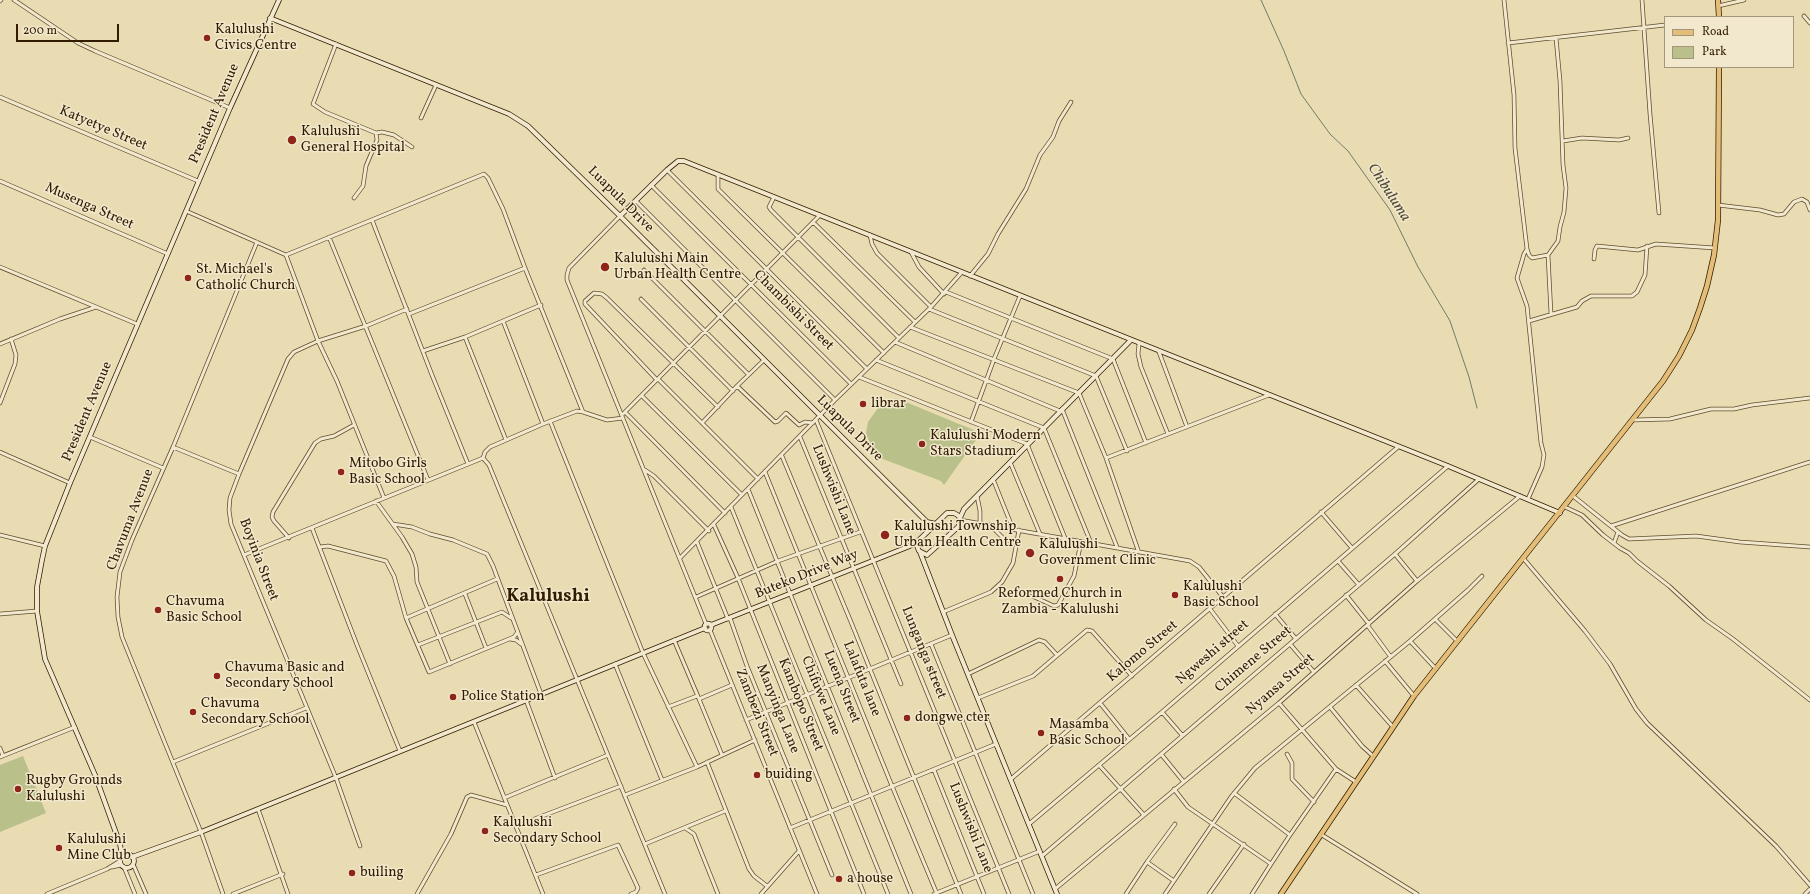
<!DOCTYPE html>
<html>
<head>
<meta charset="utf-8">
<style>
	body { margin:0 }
	#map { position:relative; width:1810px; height:894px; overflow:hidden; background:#e9dcb2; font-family:Vollkorn,serif }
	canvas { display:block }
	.legend { position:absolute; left:1664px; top:16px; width:130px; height:52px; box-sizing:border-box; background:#f1e8cd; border:1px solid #a5967b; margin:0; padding:5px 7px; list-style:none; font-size:12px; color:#321c00 }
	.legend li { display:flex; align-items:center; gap:8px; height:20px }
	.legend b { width:20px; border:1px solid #a5967b }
	.scale { position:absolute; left:16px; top:24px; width:103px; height:18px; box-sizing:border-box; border:2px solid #321c00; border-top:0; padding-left:5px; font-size:12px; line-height:14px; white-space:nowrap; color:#321c00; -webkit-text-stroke:3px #f1e8cd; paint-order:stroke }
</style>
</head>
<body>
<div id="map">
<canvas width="1810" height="894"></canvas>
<ul class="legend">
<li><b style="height:5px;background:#e4be79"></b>Road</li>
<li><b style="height:11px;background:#b9c08a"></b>Park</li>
</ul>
<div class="scale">200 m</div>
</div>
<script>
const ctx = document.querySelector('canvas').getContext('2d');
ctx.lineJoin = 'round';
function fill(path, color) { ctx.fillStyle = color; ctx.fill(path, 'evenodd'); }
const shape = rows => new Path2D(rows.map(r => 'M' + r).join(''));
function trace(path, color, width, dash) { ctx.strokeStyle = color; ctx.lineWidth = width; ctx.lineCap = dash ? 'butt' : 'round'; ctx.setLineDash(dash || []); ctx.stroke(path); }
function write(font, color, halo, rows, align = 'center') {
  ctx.font = font + ' Vollkorn,serif'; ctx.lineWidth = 3; ctx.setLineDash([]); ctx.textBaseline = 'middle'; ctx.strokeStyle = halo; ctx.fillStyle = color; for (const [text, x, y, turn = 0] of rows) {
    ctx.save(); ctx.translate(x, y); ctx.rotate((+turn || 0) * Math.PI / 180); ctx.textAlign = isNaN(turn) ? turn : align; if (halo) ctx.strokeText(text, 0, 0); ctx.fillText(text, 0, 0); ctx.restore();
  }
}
fill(shape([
	[896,398,981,433,944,485,941,481,875,456,866,433,868,422,878,408],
	[23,756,46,813,0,832,0,765]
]), '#b9c08a');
trace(shape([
	[1261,0,1284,51,1301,94,1330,134,1348,151,1390,210,1418,267,1450,321,1469,377,1477,408]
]), '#707b6b', 1);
const street = shape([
	[14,0,78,43,95,51,230,108],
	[1504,0,1514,95,1515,148,1527,249,1529,255,1532,258,1548,255],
	[1642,0,1650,114,1659,213],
	[0,1,1,0],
	[1718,6,1744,0],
	[1804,16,1810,23],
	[1508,43,1665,25],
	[336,44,313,104,325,112,376,133,377,140,366,166,363,186,354,198],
	[0,97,198,181],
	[421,118,436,85],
	[376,133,382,132,394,135,412,147],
	[1563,141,1582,138,1619,140,1628,138],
	[667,170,867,369],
	[718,175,718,189,884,353],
	[0,181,168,254],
	[651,185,851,384],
	[774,197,769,207,771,210,899,338],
	[636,201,835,400],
	[1718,205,1760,210,1778,215,1784,214,1794,202,1802,199,1807,202,1810,210],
	[186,211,286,255,318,341,337,381,384,498],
	[620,216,569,268,567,275,567,280,706,624],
	[372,220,432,375,468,464],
	[813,222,915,322],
	[870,235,872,244,877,253,931,307],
	[329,237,428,480],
	[1527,249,1524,254,1517,278,1527,306,1541,443,1544,455,1542,467,1528,499],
	[911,252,919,267,944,294],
	[286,255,484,174,488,178,503,209,525,268],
	[1594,259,1595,250,1597,246,1638,250,1656,244,1715,248],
	[0,267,137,324],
	[644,270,748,374],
	[970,276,988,254,998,234,1026,189,1040,155,1053,137,1059,121,1071,102],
	[946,292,1113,359,1146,443],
	[641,299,733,391],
	[929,309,1096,376,1127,451],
	[409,314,525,268,583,412],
	[1551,314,1548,255,1558,241,1560,227,1564,212,1566,188,1563,165,1560,81,1556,38],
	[503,321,543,424],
	[1529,321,1577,307,1582,301,1591,296,1632,296,1637,292,1645,275,1647,246],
	[910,327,1079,393,1106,458,1138,550],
	[465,337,506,440],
	[895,342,1060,411],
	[0,344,60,319,96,307],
	[1139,344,1138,354,1141,367,1168,434],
	[423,351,465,337,541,305],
	[1159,352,1187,427],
	[876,360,1044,428,1091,543],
	[859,377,1027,444,1065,538],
	[658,379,758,479],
	[657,380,585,304,585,301,594,293,602,294,607,298,718,407],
	[737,386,775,422,778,421,786,413,799,425,805,422,813,423],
	[642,396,742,495],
	[0,403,15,364,16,355,11,339],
	[1062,409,1117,547],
	[625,412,725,513],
	[622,415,820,215],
	[816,420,1009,894],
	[1633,420,1670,419,1711,409,1734,409,1752,405,1810,398],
	[550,421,643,653,697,767],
	[971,422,994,359,1020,296],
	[702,423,737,386,764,360],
	[90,437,163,468],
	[800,437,901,684],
	[173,447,239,474],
	[0,452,70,483],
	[782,456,851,622,961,894],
	[483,458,489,465,665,894],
	[1106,458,1269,395],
	[1010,462,1040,534],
	[645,470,654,476,709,531],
	[765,472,892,786,937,894],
	[993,479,1013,529],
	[748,489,911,894],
	[977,496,980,511,980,524],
	[1573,496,1622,535,1629,539,1696,536,1740,542,1810,547],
	[376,501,402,537,412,554,416,567,417,582,450,664],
	[731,507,888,894],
	[1565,507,1582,515,1603,535,1620,548,1629,553,1637,561,1669,586,1706,620,1733,639,1810,700],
	[1321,512,1352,548],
	[960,520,1190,561,1199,567,1223,597],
	[393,524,412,527,430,534,453,540,487,554,493,566,541,694],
	[714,525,738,578,864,894],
	[990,525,1006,541,1017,540],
	[1611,526,1810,462],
	[312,528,357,645,400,751],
	[0,535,45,546],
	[289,538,274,521,272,517,273,512,315,443,321,439,334,436,354,425],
	[697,542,728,619],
	[1614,543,1618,532],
	[320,547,328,546,386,561,394,576,406,618,429,672,514,637,517,633],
	[1395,554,1417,581],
	[244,555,483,458,485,452,490,447,543,424,577,411,583,412,607,420,623,418],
	[680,558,835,400,931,307,962,272],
	[1523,558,1585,631,1610,664,1636,709,1647,723,1776,846,1810,885],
	[1338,561,1359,585],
	[465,594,486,648],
	[1346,595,1369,624],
	[1032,596,1054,606,1058,605,1074,576,1081,542],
	[696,597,778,561,860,532],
	[1210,609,1238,646],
	[943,612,991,592,1002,582,1013,563,1019,530],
	[0,614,37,611],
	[1275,614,1296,639],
	[406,618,497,579],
	[730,618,747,666,832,875],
	[1435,619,1457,641],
	[1368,626,1390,656],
	[710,630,817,894],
	[510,639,516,640,521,644],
	[674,640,699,699,732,685],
	[1410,641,1436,669],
	[931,644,1033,894],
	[1290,644,1313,671],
	[418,645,502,612,511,618],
	[1385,661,1414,696],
	[615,664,662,780],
	[968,674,1039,640,1045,642,1057,655],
	[1356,685,1393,727],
	[978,698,1033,676,1087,630,1092,631,1132,676],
	[699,699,722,755],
	[526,700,555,778],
	[1100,703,1129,739],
	[1279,703,1336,769],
	[668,707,697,696],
	[1330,707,1362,746,1373,756],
	[1162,712,1182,735],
	[746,720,952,635],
	[474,722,543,894],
	[0,748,3,756],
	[1161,754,1183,781],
	[1287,754,1292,763,1292,779,1314,802],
	[0,757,75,727],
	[173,762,306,708],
	[707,762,749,869,754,876,767,886],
	[1099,765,1144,815],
	[934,770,984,894],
	[1011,779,1398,447],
	[1174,789,1188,807,1271,864,1252,894],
	[1234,793,1290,835,1271,864],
	[625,795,697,767,755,740],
	[504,798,608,755],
	[258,809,288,894],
	[1029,824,1162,712,1448,466],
	[516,826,621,786],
	[685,828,694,834,718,894],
	[790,828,996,744],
	[1290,835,1336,769,1356,782],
	[1322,835,1417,894],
	[645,844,725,811],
	[360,846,336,778,238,541,231,524,229,510,230,498,239,474,288,359,294,352,318,341,366,326,407,309],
	[1042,856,1395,554,1479,479],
	[1147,862,1174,881],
	[133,864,146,894],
	[112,867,121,865],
	[124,867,135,894],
	[536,875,618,845,638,888,636,892,631,894],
	[1055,889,1279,703,1417,581,1520,496],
	[47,894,107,869,120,861],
	[223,894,201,832,122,637,118,617,117,597,120,572,132,540,173,447,257,242],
	[233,894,283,874],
	[417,894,451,834,467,797,471,795,507,805],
	[761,894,799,851],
	[934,894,1040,851],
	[1126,894,1147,862,1175,824],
	[1165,894,1231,797,1255,768,1410,641,1468,590,1482,576],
	[1209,894,1244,844],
	[1805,894,1810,889]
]);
const secondary = shape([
	[270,18,509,114,528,126,620,216,927,522,936,524],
	[620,216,667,170,678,161,684,161,1448,466,1560,513],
	[960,518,964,509,1131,340],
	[920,552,952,635,1057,894],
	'704.5 627a3.5 3.5 0 1 1 7 0a3.5 3.5 0 1 1-7 0Z',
	[711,625,910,546,918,541,947,513,954,513,959,516,960,522,958,527,927,555,919,551,917,546,918,541],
	'120 861a7 7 0 1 1 14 0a7 7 0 1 1-14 0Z',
	[122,856,120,844,95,775,45,659,37,611,37,587,42,560,45,546,70,483,230,108,279,0],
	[132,857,201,832,705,628]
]);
const primary = shape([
	[1718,0,1719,17],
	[1281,894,1414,696,1663,381,1679,356,1692,330,1700,308,1707,286,1714,255,1718,220,1719,67]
]);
trace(street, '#604c2c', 4.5);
trace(secondary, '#321c00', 5.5);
trace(primary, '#321c00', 6);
trace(street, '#f1e8cd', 3);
trace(secondary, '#f1e8cd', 4);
trace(primary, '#e4be79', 4.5);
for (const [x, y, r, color] of [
	[207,38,4,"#8f2418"],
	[292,140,5,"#8f2418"],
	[605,267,5,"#8f2418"],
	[188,278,4,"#8f2418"],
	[863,404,4,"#8f2418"],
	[922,444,4,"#8f2418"],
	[341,472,4,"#8f2418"],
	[885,535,5,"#8f2418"],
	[1030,553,5,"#8f2418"],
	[1060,579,4,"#8f2418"],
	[1175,595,4,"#8f2418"],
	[158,610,4,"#8f2418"],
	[217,676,4,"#8f2418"],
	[453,697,4,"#8f2418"],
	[193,712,4,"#8f2418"],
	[907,718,4,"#8f2418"],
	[1041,733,4,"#8f2418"],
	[757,775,4,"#8f2418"],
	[18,789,4,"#8f2418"],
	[485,831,4,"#8f2418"],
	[59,848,4,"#8f2418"],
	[352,873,4,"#8f2418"],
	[839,879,4,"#8f2418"]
]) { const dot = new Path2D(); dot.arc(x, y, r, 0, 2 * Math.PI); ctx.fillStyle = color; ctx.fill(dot); trace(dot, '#f1e8cd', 1.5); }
write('14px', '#321c00', '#f1e8cd', [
	["Kalulushi",215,30],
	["Civics Centre",215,46],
	["Kalulushi",301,132],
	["General Hospital",301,148],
	["Kalulushi Main",614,259],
	["Urban Health Centre",614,275],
	["St. Michael's",196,270],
	["Catholic Church",196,286],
	["librar",871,404],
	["Kalulushi Modern",930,436],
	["Stars Stadium",930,452],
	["Mitobo Girls",349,464],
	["Basic School",349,480],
	["Kalulushi Township",894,527],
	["Urban Health Centre",894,543],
	["Kalulushi",1039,545],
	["Government Clinic",1039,561],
	["Kalulushi",1183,587],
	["Basic School",1183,603],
	["Reformed Church in",1060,594,"center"],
	["Zambia - Kalulushi",1060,610,"center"],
	["Chavuma",166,602],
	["Basic School",166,618],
	["Chavuma Basic and",225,668],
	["Secondary School",225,684],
	["Police Station",461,697],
	["Chavuma",201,704],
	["Secondary School",201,720],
	["dongwe cter",915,718],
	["Masamba",1049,725],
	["Basic School",1049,741],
	["buiding",765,775],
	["Rugby Grounds",26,781],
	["Kalulushi",26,797],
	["Kalulushi",493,823],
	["Secondary School",493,839],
	["Kalulushi",67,840],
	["Mine Club",67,856],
	["builing",360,873],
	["a house",847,879]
], 'left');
write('14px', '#321c00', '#f1e8cd', [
	["President Avenue",215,114,-67],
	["Katyetye Street",103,129,23],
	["Luapula Drive",620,200,45],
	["Musenga Street",89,207,24],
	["Chambishi Street",793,311,45],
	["President Avenue",88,412,-67],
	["Luapula Drive",849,429,45],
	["Lushwishi Lane",833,490,68],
	["Chavuma Avenue",131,520,-69],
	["Boyinia Street",258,560,69],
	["Buteko Drive Way",807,575,-22],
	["Kalomo Street",1143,652,-40],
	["Lunganga street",923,653,68],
	["Ngweshi street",1213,653,-41],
	["Chimene Street",1254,660,-40],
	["Lalafuta lane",861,679,68],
	["Nyansa Street",1281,685,-41],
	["Luena Street",841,687,68],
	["Chifuwe Lane",820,696,68],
	["Kambopo Street",800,705,68],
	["Manyinga Lane",777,709,68],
	["Zambezi Street",756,713,68],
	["Lushwishi Lane",970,828,68]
]);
write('italic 15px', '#514b36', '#f1e8cd', [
	["Chibuluma",1388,193,57]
]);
write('bold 18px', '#321c00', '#f1e8cd', [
	["Kalulushi",548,598]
]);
</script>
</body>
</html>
